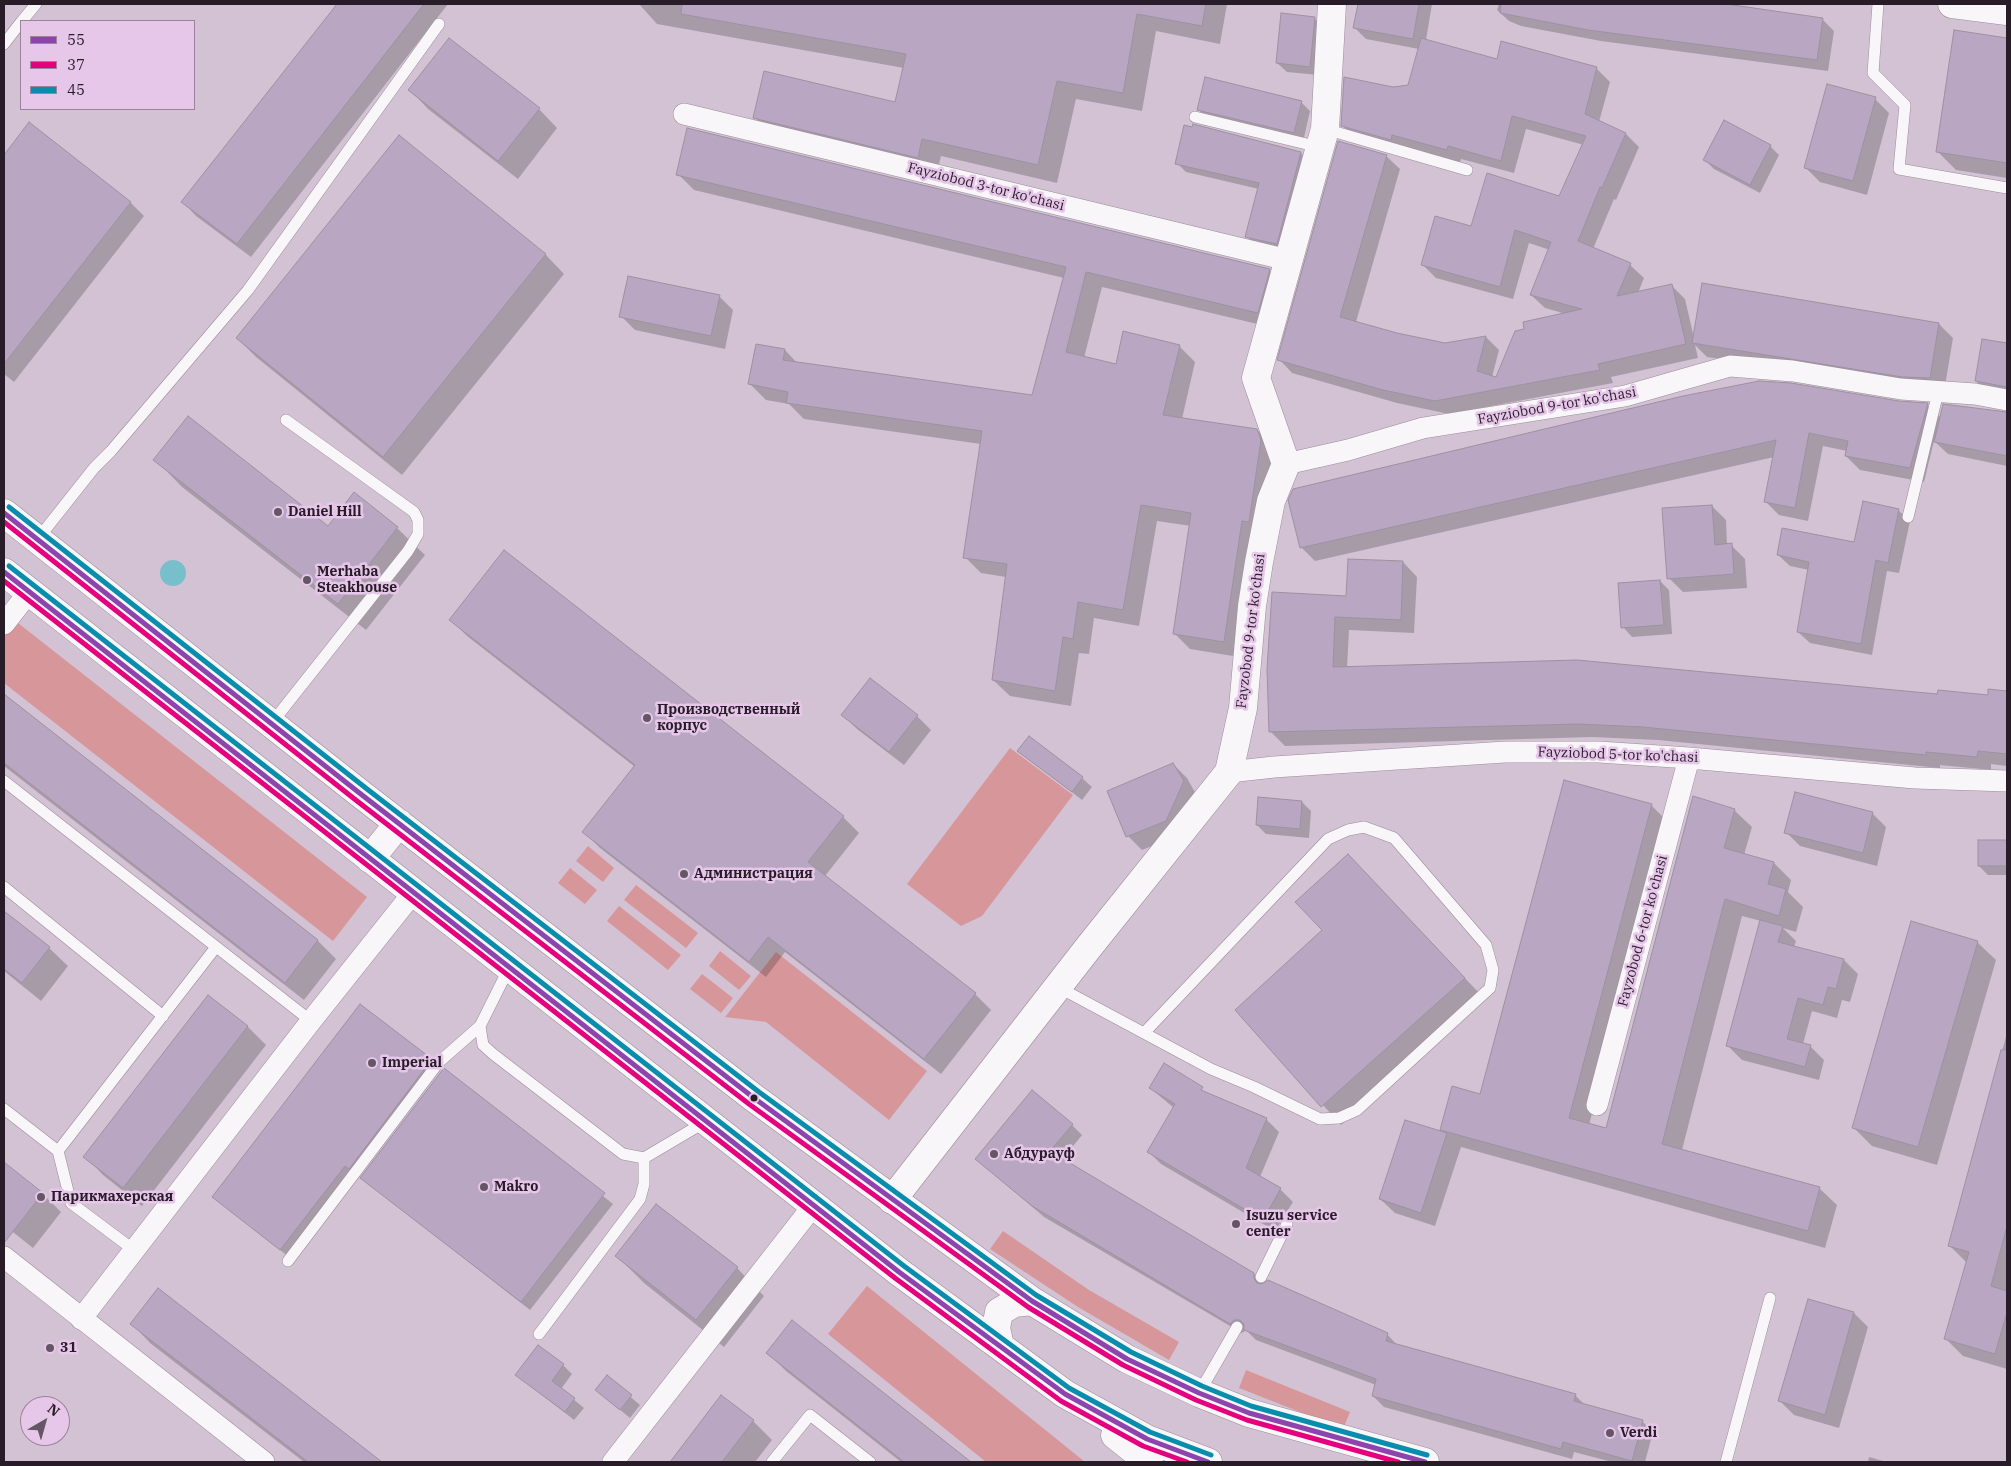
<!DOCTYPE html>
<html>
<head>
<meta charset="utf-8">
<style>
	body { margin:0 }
	#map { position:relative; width:2011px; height:1466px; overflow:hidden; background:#d3c2d3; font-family:"IBM Plex Serif",serif }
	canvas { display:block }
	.frame { position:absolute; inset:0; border:5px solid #281c29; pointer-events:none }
	.legend { position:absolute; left:20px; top:20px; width:175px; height:90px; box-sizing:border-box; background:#e7c7e9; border:1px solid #9b839c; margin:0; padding:6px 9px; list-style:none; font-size:15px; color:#281c29 }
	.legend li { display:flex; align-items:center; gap:10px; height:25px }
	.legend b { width:25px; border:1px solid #9b839c }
	.north { position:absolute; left:20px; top:1396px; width:50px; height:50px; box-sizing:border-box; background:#e7c7e9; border:1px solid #9b839c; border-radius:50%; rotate:38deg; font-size:14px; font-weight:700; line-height:20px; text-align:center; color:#281c29 }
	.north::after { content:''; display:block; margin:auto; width:18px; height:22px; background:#645664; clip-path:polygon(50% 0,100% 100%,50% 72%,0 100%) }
</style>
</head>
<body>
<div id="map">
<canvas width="2011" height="1466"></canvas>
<div class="frame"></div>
<ul class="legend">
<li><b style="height:6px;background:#8e44ad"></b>55</li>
<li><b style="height:6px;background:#e5007d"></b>37</li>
<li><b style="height:6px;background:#088dad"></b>45</li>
</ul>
<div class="north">N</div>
</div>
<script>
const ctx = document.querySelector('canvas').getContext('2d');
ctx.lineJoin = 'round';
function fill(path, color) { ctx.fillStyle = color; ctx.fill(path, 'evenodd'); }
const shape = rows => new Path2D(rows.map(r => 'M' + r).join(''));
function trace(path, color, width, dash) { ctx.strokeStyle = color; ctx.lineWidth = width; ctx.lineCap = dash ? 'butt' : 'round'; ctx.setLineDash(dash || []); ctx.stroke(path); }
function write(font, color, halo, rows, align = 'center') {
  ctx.font = font + ' "IBM Plex Serif",serif'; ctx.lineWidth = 5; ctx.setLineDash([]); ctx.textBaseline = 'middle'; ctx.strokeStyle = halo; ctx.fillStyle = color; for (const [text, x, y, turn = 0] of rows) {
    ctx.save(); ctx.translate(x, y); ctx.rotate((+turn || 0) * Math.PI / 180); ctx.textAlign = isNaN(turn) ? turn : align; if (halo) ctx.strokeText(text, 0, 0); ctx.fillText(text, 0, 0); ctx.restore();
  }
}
fill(shape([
	[4,612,367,897,333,941,4,683],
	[1010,748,1073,795,982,916,961,926,907,884],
	[588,846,614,868,603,882,576,861],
	[570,868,597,890,585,904,558,883],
	[636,885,698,933,686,948,624,900],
	[619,906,681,955,668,970,607,921],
	[720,951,751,976,739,990,709,966],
	[776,952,927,1071,889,1120,766,1022,725,1017],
	[702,974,733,998,721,1013,690,989],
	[1003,1231,1089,1290,1179,1342,1169,1360,1078,1307,990,1249],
	[867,1286,1085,1462,986,1462,828,1334],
	[1246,1370,1350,1412,1343,1429,1239,1388]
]), '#d7969a');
fill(shape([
	'160 573a13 13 0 1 1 26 0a13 13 0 1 1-26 0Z'
]), '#78becb');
fill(shape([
	[338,4,448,4,251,257,196,216,183,202],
	[639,4,1227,4,1220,44,1156,31,1142,111,1076,99,1057,183,941,156,936,176,773,136,754,117,896,104,904,68,657,24],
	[1360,4,1432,4,1426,40,1497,60,1502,43,1597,69,1610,82,1599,122,1626,134,1639,147,1616,200,1614,199,1593,249,1630,265,1644,278,1638,293,1671,285,1685,299,1694,338,1939,324,1953,338,1944,392,1917,390,1707,357,1695,345,1698,358,1611,377,1613,383,1449,414,1397,403,1292,373,1279,359,1386,156,1400,169,1356,322,1396,334,1445,344,1486,337,1499,350,1492,377,1497,379,1526,330,1566,314,1545,308,1531,295,1550,250,1529,243,1513,299,1436,278,1422,264,1471,227,1559,198,1584,145,1526,129,1514,173,1461,159,1460,163,1356,139,1342,125,1393,88,1409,86,1419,49,1366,39,1355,28],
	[1499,4,1719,4,1822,19,1834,31,1828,71,1601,41,1521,26,1509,21,1497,10],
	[1314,18,1323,27,1319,75,1287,72,1277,63],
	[1955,31,2007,39,2007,178,1956,170,1937,151],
	[410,90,539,109,557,128,518,179,428,109],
	[1875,99,1889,113,1867,195,1820,182,1806,168],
	[1301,102,1310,111,1303,142,1207,119,1198,109],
	[30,124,130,202,144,216,14,382,4,374,4,157],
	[1194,126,1301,153,1310,163,1286,253,1256,246,1247,236,1259,189,1186,172,1177,163],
	[400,137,546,255,564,274,402,475,256,357,237,338],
	[1770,146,1779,155,1760,193,1714,169,1705,160],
	[678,174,1269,270,1286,286,1274,328,1102,287,1084,358,1117,365,1179,346,1195,362,1182,419,1257,430,1273,446,1277,457,1239,657,1190,649,1174,633,1191,526,1157,521,1139,626,1094,618,1089,654,1079,653,1071,706,1010,696,993,680,1006,577,981,573,965,557,981,444,804,419,789,404,766,400,750,384,785,350,798,364,1033,396,1064,278,694,190],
	[719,296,733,310,725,349,635,330,621,316],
	[1983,341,2007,344,2007,397,1989,394,1976,381],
	[1899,403,1927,405,1941,418,1944,406,1973,408,2007,415,2007,466,1948,454,1934,441,1924,482,1860,470,1846,456,1847,451,1823,446,1808,521,1779,515,1765,501,1774,457,1315,561,1301,547],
	[155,459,328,527,397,528,425,555,366,630,182,487],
	[1712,506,1726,520,1727,545,1731,545,1745,559,1747,588,1683,592,1669,578],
	[1898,510,1910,521,1899,573,1887,571,1872,655,1810,643,1798,632,1809,570,1790,566,1778,555,1855,544],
	[1403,562,1417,577,1414,633,1349,630,1347,668,1939,695,1989,697,1990,690,2007,692,2007,766,1991,764,1991,770,1940,765,1940,768,1658,740,1592,737,1285,746,1271,732,1268,669,1348,598],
	[1660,581,1669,590,1672,634,1632,637,1623,627],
	[451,620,843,817,859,833,825,876,975,994,991,1010,941,1074,785,952,766,977,600,848,584,832,635,767,467,636],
	[4,696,318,941,336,959,304,1000,4,766],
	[843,715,917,716,931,730,904,765,857,729],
	[1019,751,1082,778,1092,787,1082,800],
	[1173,764,1187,778,1197,796,1180,835,1142,850,1128,836],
	[1302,802,1311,811,1309,838,1266,834,1257,825],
	[1651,805,1668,822,1589,1125,1607,1130,1734,810,1752,827,1744,855,1774,863,1791,880,1788,892,1803,907,1796,932,1783,928,1796,941,1794,947,1844,960,1858,974,1850,1002,1842,1000,1837,1018,1812,1011,1803,1044,1810,1046,1824,1060,1819,1080,1742,1060,1728,1046,1761,921,1742,916,1682,1150,1819,1188,1837,1205,1825,1248,1461,1147,1435,1226,1395,1213,1380,1199,1446,1134,1441,1129,1481,1095],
	[1872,813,1886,827,1877,866,1800,846,1786,832],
	[1979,841,2007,841,2007,875,1988,875,1979,866],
	[1366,875,1483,997,1341,1125,1237,1010,1323,930],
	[4,912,49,948,68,966,41,1001,4,971],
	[1977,942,1996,960,1937,1165,1872,1146,1853,1127],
	[209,997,248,1027,266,1045,142,1206,103,1175,85,1156],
	[2007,1033,2007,1369,1963,1356,1945,1338,1967,1263,1949,1245],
	[431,1060,439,1068,289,1257,213,1197],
	[1165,1065,1208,1095,1266,1119,1279,1132,1260,1177,1280,1189,1293,1202,1275,1231,1161,1164,1149,1152,1174,1108,1150,1088],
	[444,1070,613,1204,530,1310,362,1178],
	[1072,1125,1082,1135,1062,1160,1254,1274,1264,1285,1387,1334,1398,1346,1576,1396,1585,1405,1642,1421,1653,1432,1645,1462,1612,1462,1574,1452,1572,1459,1384,1407,1373,1396,1376,1385,1256,1340,1246,1330,1242,1333,1044,1217,977,1159],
	[4,1163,42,1193,61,1212,33,1248,4,1225],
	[617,1256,737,1268,764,1296,724,1347,644,1283],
	[158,1290,380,1462,304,1462,150,1343,132,1324],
	[1809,1300,1854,1313,1868,1327,1839,1428,1794,1415,1780,1401],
	[792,1322,969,1462,901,1462,786,1371,768,1353],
	[563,1365,572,1374,561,1389,584,1408,574,1420,517,1375],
	[607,1377,640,1405,630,1418,596,1390],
	[721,1397,753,1421,772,1440,755,1462,671,1462],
	[1869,1457,1887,1462,1868,1462]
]), '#0003');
const building = shape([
	[337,4,424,4,237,244,181,202,337,4],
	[682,4,1206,4,1202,26,1137,14,1123,93,1057,81,1038,165,922,139,918,158,753,118,764,71,895,102,906,54,681,14,682,4],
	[1358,4,1419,4,1413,39,1353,28,1358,4],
	[1501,4,1726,4,1823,18,1817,60,1588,30,1500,13,1501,4],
	[1281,13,1315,17,1310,67,1276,63,1281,13],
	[1954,30,2007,38,2007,163,1936,152,1954,30],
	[449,38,540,108,498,161,408,90,449,38],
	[1421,38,1497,59,1501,41,1597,67,1585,114,1626,133,1602,188,1600,187,1578,241,1631,263,1617,296,1672,284,1686,344,1598,364,1600,370,1435,401,1383,390,1277,360,1338,141,1387,155,1340,317,1397,333,1445,343,1486,336,1477,371,1496,377,1515,331,1524,329,1523,322,1582,309,1530,295,1551,242,1515,230,1500,287,1421,265,1435,216,1471,226,1487,173,1559,196,1586,136,1512,116,1501,161,1448,146,1447,150,1392,135,1391,140,1341,126,1344,77,1393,87,1408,85,1421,38],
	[1205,77,1302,101,1294,133,1197,110,1205,77],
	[1827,84,1876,97,1853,181,1804,168,1827,84],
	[1724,120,1771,145,1750,185,1703,160,1724,120],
	[29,122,131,202,4,364,4,155,29,122],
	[1193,124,1301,152,1277,244,1245,237,1259,183,1175,164,1184,125,1192,127,1193,124],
	[687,128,1270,269,1258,313,1086,272,1066,352,1116,364,1123,331,1180,345,1163,415,1257,429,1261,440,1249,522,1242,521,1224,642,1173,634,1191,513,1141,505,1123,610,1078,602,1073,639,1063,637,1055,691,992,680,1007,564,963,558,982,431,786,403,788,392,748,384,756,344,785,349,783,360,1032,395,1066,267,676,175,687,128],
	[399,135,546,254,383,457,236,338,399,135],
	[628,276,720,295,711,336,619,317,628,276],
	[1702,283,1939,323,1930,378,1902,377,1692,343,1702,283],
	[1982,339,2007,343,2007,387,1975,381,1982,339],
	[1759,381,1791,383,1899,401,1928,403,1910,468,1845,456,1848,441,1809,433,1795,508,1764,502,1776,440,1300,548,1288,500,1293,489,1683,396,1759,381],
	[1943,404,2007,412,2007,456,1934,442,1943,404],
	[188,416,328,526,354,492,398,527,338,604,153,460,188,416],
	[1863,501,1899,509,1888,563,1876,560,1861,644,1797,632,1809,562,1777,555,1782,528,1854,542,1863,501],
	[1712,505,1715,545,1732,543,1734,574,1667,579,1662,508,1712,505],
	[504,550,844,816,808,862,976,993,924,1059,768,937,749,962,582,832,635,765,449,620,504,550],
	[1348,559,1403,561,1401,620,1335,617,1333,667,1577,660,1937,694,1938,690,1988,695,1988,689,2007,691,2007,754,1978,751,1977,757,1926,752,1926,755,1643,727,1578,724,1269,732,1267,669,1272,592,1346,596,1348,559],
	[1660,580,1664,625,1621,628,1618,583,1660,580],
	[870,678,918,715,889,752,841,715,870,678],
	[4,694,318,940,285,983,4,763,4,694],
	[1029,736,1083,777,1072,792,1017,751,1029,736],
	[1173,763,1184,781,1166,821,1126,837,1107,791,1173,763],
	[1564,780,1652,804,1569,1118,1606,1128,1693,796,1735,809,1724,848,1774,862,1768,884,1786,889,1779,916,1725,899,1662,1144,1820,1187,1808,1231,1440,1130,1452,1086,1480,1094,1564,780],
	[1795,792,1873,812,1863,853,1784,833,1795,792],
	[1258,797,1302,801,1300,829,1256,825,1258,797],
	[1978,840,2007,840,2007,866,1978,866,1978,840],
	[1348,854,1465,978,1321,1107,1235,1010,1322,930,1295,902,1348,854],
	[4,911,50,947,22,983,4,969,4,911],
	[1760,920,1783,926,1778,942,1844,959,1836,989,1828,987,1823,1005,1798,998,1787,1039,1811,1045,1805,1067,1726,1046,1760,920],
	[1911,921,1978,941,1918,1147,1852,1128,1911,921],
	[208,995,248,1026,123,1188,83,1157,208,995],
	[360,1004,432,1059,349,1169,345,1166,280,1250,212,1197,360,1004],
	[2001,1050,2007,1050,2007,1226,1991,1286,2007,1291,2007,1312,1995,1354,1944,1339,1969,1252,1948,1246,2001,1050],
	[1164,1063,1203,1087,1201,1090,1267,1118,1246,1168,1281,1188,1263,1220,1147,1152,1175,1104,1149,1088,1164,1063],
	[444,1068,605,1193,521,1302,360,1178,444,1068],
	[1032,1090,1073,1124,1050,1151,1254,1273,1254,1278,1257,1283,1262,1284,1268,1280,1388,1333,1386,1341,1576,1394,1574,1401,1643,1420,1632,1461,1563,1442,1561,1449,1372,1396,1376,1379,1244,1330,1244,1324,1240,1320,1234,1320,1230,1324,1032,1206,975,1159,1032,1090],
	[1405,1120,1447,1133,1421,1213,1379,1199,1405,1120],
	[4,1162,43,1193,4,1243,4,1162],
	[656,1204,738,1267,696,1320,615,1256,656,1204],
	[158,1288,382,1462,308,1462,130,1324,158,1288],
	[1808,1299,1854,1312,1825,1415,1778,1401,1808,1299],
	[792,1320,971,1462,904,1462,766,1353,792,1320],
	[538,1345,564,1364,552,1381,575,1398,565,1412,515,1375,538,1345],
	[607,1375,632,1395,620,1410,595,1390,607,1375],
	[721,1395,754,1420,722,1462,670,1462,721,1395]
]);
fill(building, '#b8a6c3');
trace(building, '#9c91a0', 1);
const lane = shape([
	[1878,4,1873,73,1905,105,1899,169,2007,188],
	[22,21,36,4],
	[4,44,21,22],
	[1195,117,1319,147],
	[1325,129,1467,170],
	[1908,517,1938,392],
	[37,540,94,468,111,451,248,290,439,24],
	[271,724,408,551,418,534,418,520,414,512,286,420],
	[4,781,311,1021],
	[4,887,163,1016],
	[509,968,480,1026,483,1045,493,1054,623,1154,644,1158,705,1122],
	[1058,987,1211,1069,1254,1087,1320,1119,1339,1118,1357,1110,1490,988,1493,970,1486,945,1394,838,1364,827,1348,830,1328,839,1144,1033],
	[4,1109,58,1151,71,1203,134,1250],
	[58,1151,216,947],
	[288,1261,439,1062,480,1026],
	[1261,1277,1287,1224],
	[539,1334,640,1199,644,1184,644,1158],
	[1199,1393,1237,1327],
	[772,1462,810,1415,870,1462],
	[1726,1462,1770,1298]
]);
const street = shape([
	[684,114,1288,260],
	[1286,464,1348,450,1423,428,1625,396,1730,366,1793,371,1901,389,1975,394,2007,400],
	[4,624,29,592],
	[1229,772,1274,767,1505,752,1599,752,1689,758,1915,778,2007,781],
	[1597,1105,1689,758],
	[4,1257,264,1462],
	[81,1319,311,1021,413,893],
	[613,1462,813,1206]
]);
const secondary = shape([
	[1952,4,2007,11],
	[4,513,362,795,754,1098,1032,1301,1127,1359,1199,1393,1249,1413,1425,1462],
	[4,572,899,1272,1065,1394,1147,1439,1208,1462],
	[370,859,399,823],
	[892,1200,1088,948,1229,772,1243,708,1252,606,1259,562,1271,501,1286,464,1256,378,1325,129,1332,4],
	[1000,1346,996,1328,999,1312,1014,1303,1032,1301],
	[1115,1435,1149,1462]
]);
trace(lane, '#998c99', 12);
trace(street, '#998c99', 22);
trace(secondary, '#998c99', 29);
trace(lane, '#f8f6f8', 11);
trace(street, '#f8f6f8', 21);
trace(secondary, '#f8f6f8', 28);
trace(shape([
	[4,513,362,795,754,1098,1032,1301,1127,1359,1199,1393,1249,1413,1425,1462],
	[4,572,899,1272,1065,1394,1147,1439,1208,1462]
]), '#8e44ad', 5);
trace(shape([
	[4,522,357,801,749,1104,1028,1307,1123,1365,1196,1400,1247,1420,1398,1462],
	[4,581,895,1278,1061,1401,1143,1446,1187,1462]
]), '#e5007d', 5);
trace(shape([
	[9,507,367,789,759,1092,1036,1295,1131,1352,1202,1386,1251,1406,1427,1455],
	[9,566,904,1266,1069,1388,1150,1432,1211,1455]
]), '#088dad', 5);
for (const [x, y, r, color] of [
	[278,512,5,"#645664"],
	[307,580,5,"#645664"],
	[647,718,5,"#645664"],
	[684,874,5,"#645664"],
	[372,1063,5,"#645664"],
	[754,1098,4.5,"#281c29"],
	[994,1154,5,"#645664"],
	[484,1187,5,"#645664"],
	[41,1197,5,"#645664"],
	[1236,1224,5,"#645664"],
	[50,1348,5,"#645664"],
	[1610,1433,5,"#645664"]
]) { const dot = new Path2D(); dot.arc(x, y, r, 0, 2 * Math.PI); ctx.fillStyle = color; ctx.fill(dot); trace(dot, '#e7c7e9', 2); }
write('14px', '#281c29', '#e7c7e9', [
	["Fayziobod 3-tor ko'chasi",986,187,14],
	["Fayziobod 9-tor ko'chasi",1557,406,-10],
	["Fayzobod 9-tor ko'chasi",1251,631,-83],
	["Fayziobod 5-tor ko'chasi",1618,755,2],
	["Fayzobod 6-tor ko'chasi",1643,931,-75]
]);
write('bold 14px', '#281c29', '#e7c7e9', [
	["Daniel Hill",288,512],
	["Merhaba",317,572],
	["Steakhouse",317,588],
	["Производственный",657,710],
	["корпус",657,726],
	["Администрация",694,874],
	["Imperial",382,1063],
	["Абдурауф",1004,1154],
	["Makro",494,1187],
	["Парикмахерская",51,1197],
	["Isuzu service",1246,1216],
	["center",1246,1232],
	["31",60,1348],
	["Verdi",1620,1433]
], 'left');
</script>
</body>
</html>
